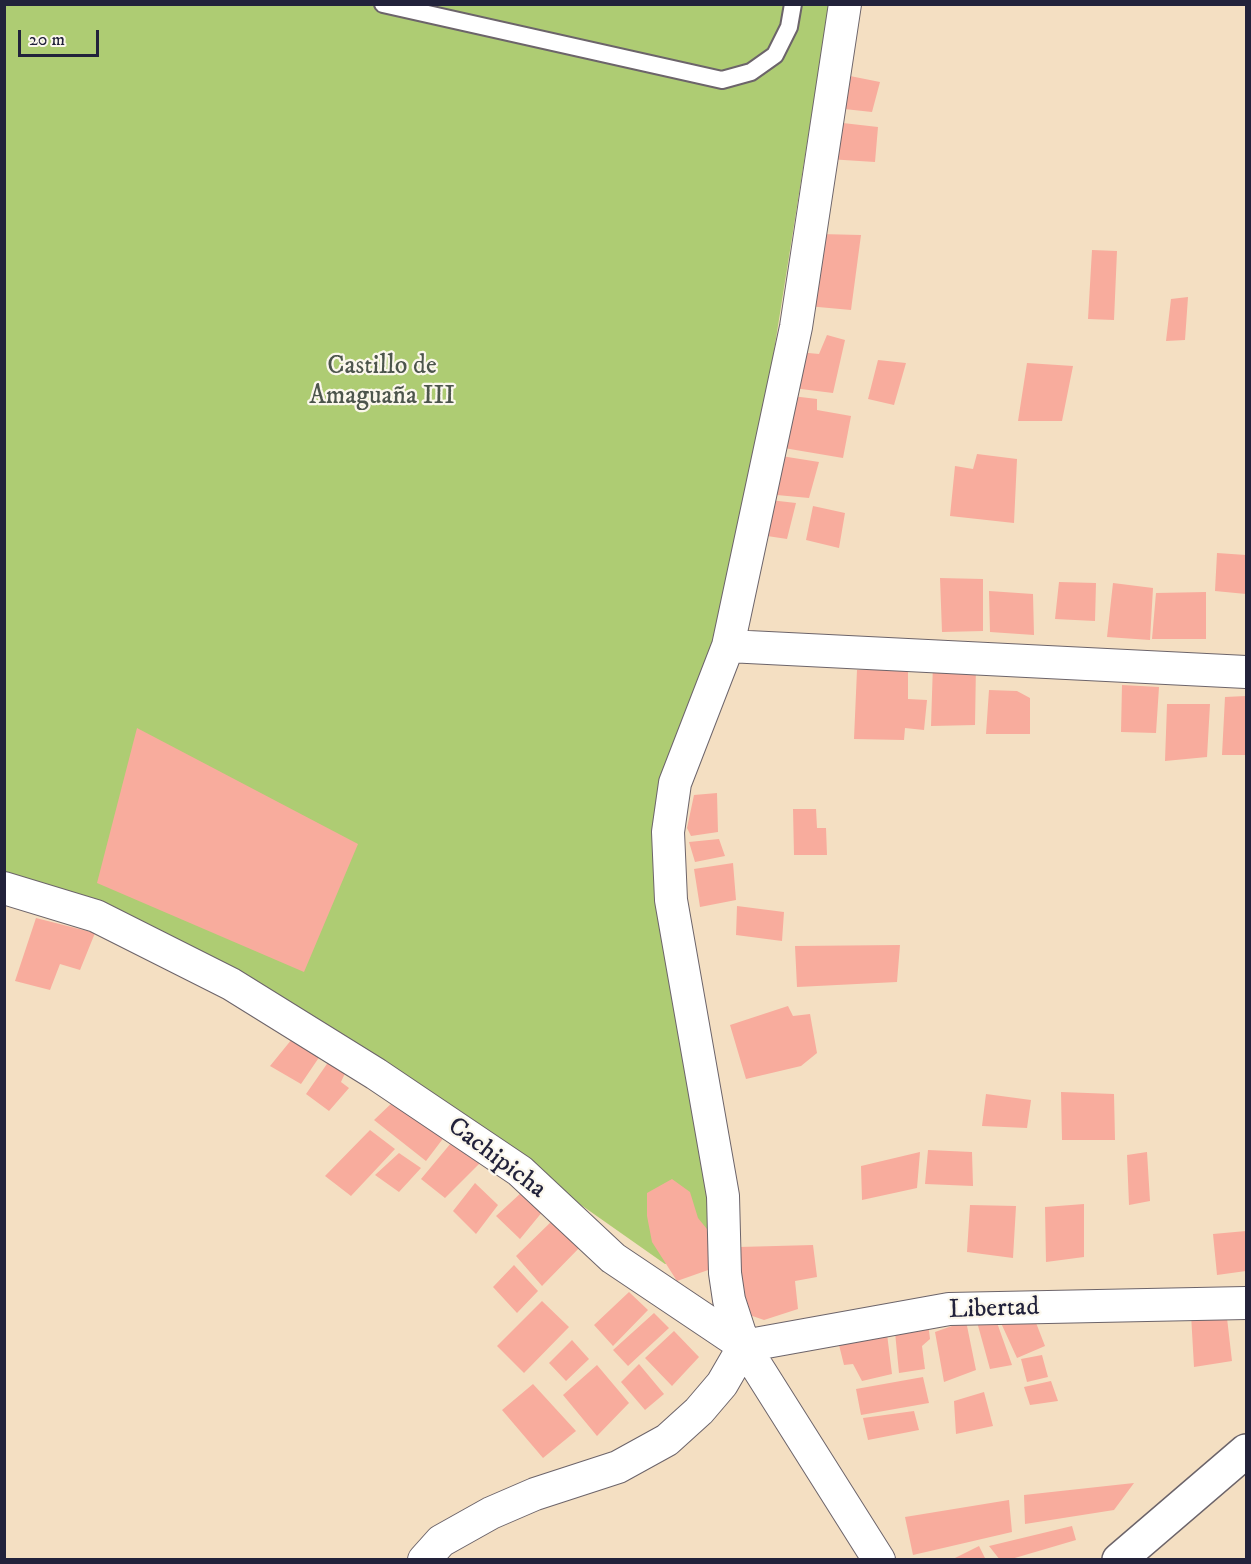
<!DOCTYPE html>
<html>
<head>
<meta charset="utf-8">
<style>
	body { margin:0 }
	#map { position:relative; width:1251px; height:1564px; overflow:hidden; background:#f4dfc2; font-family:"IM FELL DW Pica",serif }
	canvas { display:block }
	.frame { position:absolute; inset:0; border:6px solid #22223b; pointer-events:none }
	.scale { position:absolute; left:18px; top:30px; width:81px; height:27px; box-sizing:border-box; border:3px solid #22223b; border-top:0; padding-left:8px; font-size:18px; line-height:21px; white-space:nowrap; color:#22223b; -webkit-text-stroke:4px #fbf7ec; paint-order:stroke }
</style>
</head>
<body>
<div id="map">
<canvas width="1251" height="1564"></canvas>
<div class="frame"></div>
<div class="scale">20 m</div>
</div>
<script>
const ctx = document.querySelector('canvas').getContext('2d');
ctx.lineJoin = 'round';
function fill(path, color) { ctx.fillStyle = color; ctx.fill(path, 'evenodd'); }
const shape = rows => new Path2D(rows.map(r => 'M' + r).join(''));
function trace(path, color, width, dash) { ctx.strokeStyle = color; ctx.lineWidth = width; ctx.lineCap = dash ? 'butt' : 'round'; ctx.setLineDash(dash || []); ctx.stroke(path); }
function write(font, color, halo, rows, align = 'center') {
  ctx.font = font + ' "IM FELL DW Pica",serif'; ctx.lineWidth = 4.5; ctx.setLineDash([]); ctx.textBaseline = 'middle'; ctx.strokeStyle = halo; ctx.fillStyle = color; for (const [text, x, y, turn = 0] of rows) {
    ctx.save(); ctx.translate(x, y); ctx.rotate((+turn || 0) * Math.PI / 180); ctx.textAlign = isNaN(turn) ? turn : align; if (halo) ctx.strokeText(text, 0, 0); ctx.fillText(text, 0, 0); ctx.restore();
  }
}
fill(shape([
	[4,5,829,5,770,376,714,638,663,773,710,1179,711,1255,665,1264,510,1155,92,903,5,885]
]), '#aecc73');
fill(shape([
	[840,74,880,82,872,112,835,108],
	[834,122,878,127,875,162,828,159],
	[820,234,861,235,851,310,807,306],
	[1092,250,1117,251,1114,320,1088,319],
	[1188,297,1185,340,1166,341,1171,299],
	[827,335,845,340,833,393,793,388,798,352,819,354],
	[878,360,906,363,894,405,868,399],
	[1027,363,1073,366,1062,421,1018,421],
	[792,396,817,399,817,410,851,416,843,458,778,447],
	[977,454,1017,459,1014,523,950,516,955,466,973,469],
	[775,455,819,462,809,498,766,494],
	[761,499,796,503,787,539,754,534],
	[813,506,845,513,839,548,806,540],
	[1217,553,1246,555,1246,594,1215,591],
	[940,578,983,579,983,631,942,632],
	[1059,582,1096,583,1095,621,1055,619],
	[1113,583,1153,588,1150,640,1107,637],
	[989,591,1033,594,1034,635,990,632],
	[1206,592,1206,639,1152,639,1156,593],
	[933,663,976,664,975,725,931,726],
	[857,670,908,670,908,699,927,700,924,730,905,728,904,740,854,739],
	[1122,685,1159,687,1156,733,1121,732],
	[989,690,1017,691,1030,698,1030,734,986,734],
	[1246,696,1246,755,1222,755,1225,697],
	[1167,704,1210,704,1207,757,1165,761],
	[137,728,358,844,304,972,97,883],
	[717,793,718,832,691,836,687,828,694,795],
	[793,809,816,809,817,828,826,828,827,855,794,855],
	[719,839,725,856,695,862,689,842],
	[733,863,736,900,700,907,694,869],
	[737,906,784,912,782,941,736,935],
	[36,918,95,933,80,970,60,964,50,990,15,981],
	[900,945,897,982,797,987,795,946],
	[788,1006,793,1016,810,1014,817,1053,801,1066,746,1079,730,1025],
	[292,1039,320,1056,301,1084,270,1066],
	[329,1061,346,1071,341,1082,349,1088,329,1111,306,1094],
	[1061,1092,1114,1094,1115,1140,1062,1140],
	[986,1094,1031,1100,1027,1128,982,1126],
	[395,1100,448,1132,426,1161,374,1120],
	[370,1130,395,1149,351,1196,325,1176],
	[456,1137,473,1148,466,1155,480,1163,445,1198,421,1179],
	[928,1150,972,1152,973,1186,925,1184],
	[920,1152,917,1188,862,1200,861,1166],
	[1147,1152,1150,1201,1129,1205,1127,1155],
	[399,1153,421,1168,399,1192,375,1175],
	[672,1179,690,1192,698,1218,711,1234,711,1269,677,1281,652,1242,647,1216,647,1193],
	[475,1183,498,1205,476,1234,453,1211],
	[522,1192,543,1211,520,1239,496,1216],
	[1084,1204,1084,1257,1046,1262,1045,1207],
	[970,1205,1016,1206,1013,1258,967,1252],
	[555,1218,582,1245,542,1286,516,1256],
	[1246,1231,1246,1271,1217,1275,1213,1234],
	[813,1245,817,1277,795,1281,798,1309,764,1320,738,1311,739,1247],
	[514,1265,538,1291,517,1313,493,1287],
	[629,1292,648,1310,613,1346,594,1325],
	[542,1301,569,1327,524,1373,497,1346],
	[654,1313,669,1328,628,1366,613,1350],
	[1191,1314,1227,1318,1232,1361,1194,1367],
	[1033,1315,1045,1346,1017,1358,1001,1323],
	[995,1317,1012,1365,990,1369,977,1322],
	[966,1321,976,1370,944,1382,935,1332],
	[928,1323,930,1339,922,1346,925,1369,899,1373,895,1332],
	[674,1331,699,1357,672,1386,645,1358],
	[887,1334,892,1374,862,1381,853,1364,844,1365,839,1345],
	[572,1340,589,1359,566,1381,549,1363],
	[1042,1355,1048,1377,1027,1382,1021,1359],
	[639,1364,664,1394,645,1410,621,1382],
	[597,1365,629,1403,597,1436,563,1395],
	[923,1377,929,1403,861,1415,856,1389],
	[1051,1381,1058,1401,1030,1405,1024,1387],
	[533,1384,576,1431,543,1458,502,1410],
	[984,1392,993,1426,956,1434,954,1401],
	[914,1411,919,1430,868,1440,863,1418],
	[1134,1483,1114,1510,1025,1524,1024,1495],
	[1009,1500,1012,1532,913,1555,905,1517],
	[1072,1526,1076,1540,1008,1560,1000,1560,989,1546],
	[979,1546,986,1560,951,1560]
]), '#f8ac9d');
const lane = shape([
	[383,4,722,80,751,72,775,55,789,27,793,4]
]);
const street = shape([
	[728,646,1246,672],
	[4,888,96,916,231,984,376,1074,520,1171,613,1258,744,1346,879,1560],
	[744,1346,949,1309,1246,1303],
	[424,1560,441,1541,491,1513,535,1494,618,1467,667,1440,699,1411,722,1384,744,1346,729,1300,725,1273,723,1196,671,900,668,832,675,783,728,646,796,327,845,4]
]);
const highway = shape([
	[1119,1560,1246,1451]
]);
trace(lane, '#6c646a', 20);
trace(street, '#6c646a', 34);
trace(highway, '#6c646a', 36);
trace(lane, '#fff', 16);
trace(street, '#fff', 32);
trace(highway, '#fff', 33);
write('26px', '#4c554c', '#fbf7ec', [
	["Castillo de",382,368],
	["Amaguaña III",382,398]
]);
write('26px', '#22223b', '#fbf7ec', [
	["Cachipicha",496,1159,37],
	["Libertad",994,1310,-2]
]);
</script>
</body>
</html>
